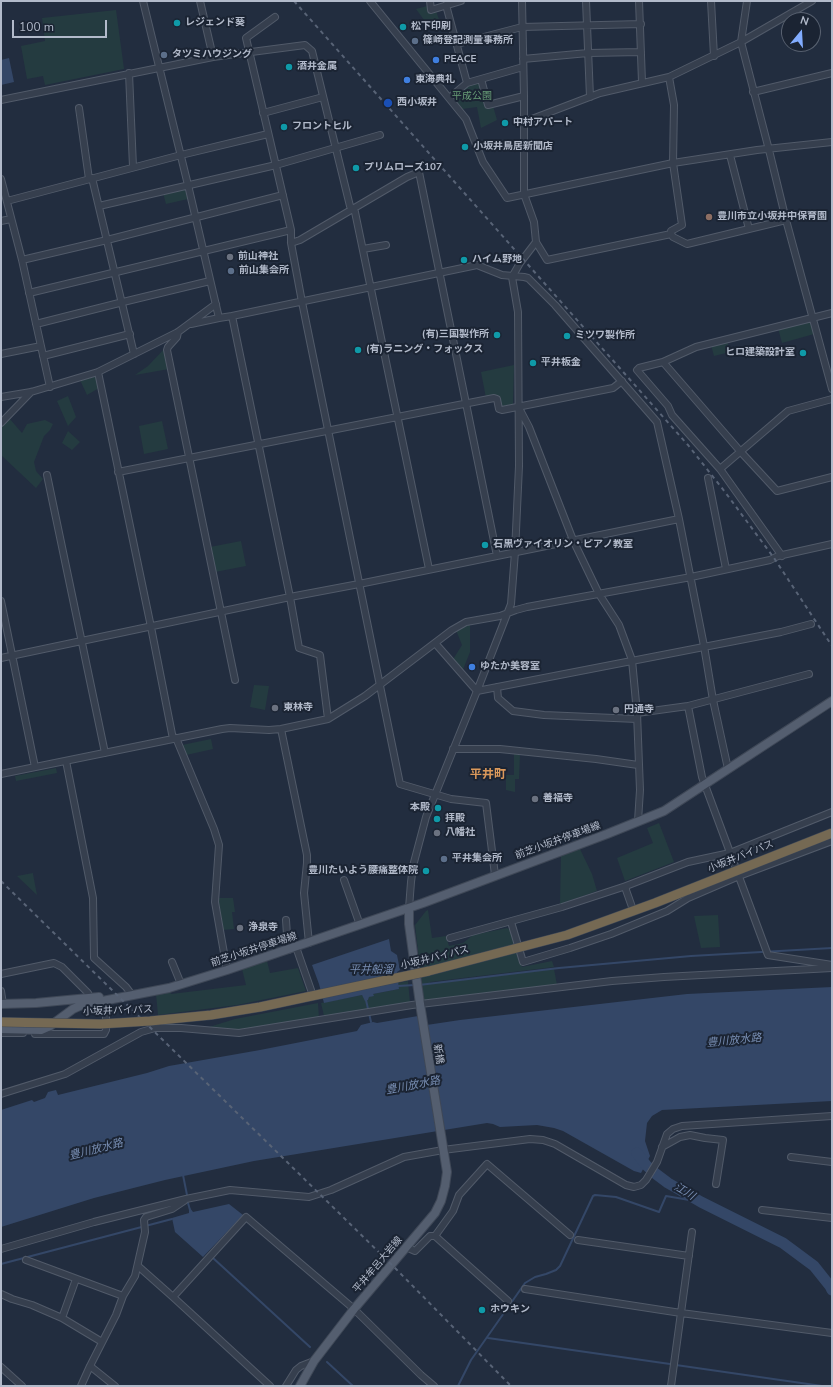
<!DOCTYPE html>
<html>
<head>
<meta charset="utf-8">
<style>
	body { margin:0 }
	#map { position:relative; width:833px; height:1387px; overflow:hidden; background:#222d3f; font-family:"Nunito Sans",sans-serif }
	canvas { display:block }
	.frame { position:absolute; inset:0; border:2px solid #b2baca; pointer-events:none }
	.north { position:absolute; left:781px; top:12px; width:40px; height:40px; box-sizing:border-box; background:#1b2433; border:1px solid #57606f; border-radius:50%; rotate:18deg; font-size:11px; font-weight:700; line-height:16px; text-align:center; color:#b2baca }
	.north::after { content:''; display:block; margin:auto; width:14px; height:18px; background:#82acfe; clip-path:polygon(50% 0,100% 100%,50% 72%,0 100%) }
	.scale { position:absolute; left:12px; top:20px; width:95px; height:18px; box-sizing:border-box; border:2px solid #b2baca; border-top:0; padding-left:5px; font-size:12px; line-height:14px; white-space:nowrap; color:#b2baca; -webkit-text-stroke:3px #1b2433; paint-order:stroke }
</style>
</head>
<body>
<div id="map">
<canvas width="833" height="1387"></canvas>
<div class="frame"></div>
<div class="north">N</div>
<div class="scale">100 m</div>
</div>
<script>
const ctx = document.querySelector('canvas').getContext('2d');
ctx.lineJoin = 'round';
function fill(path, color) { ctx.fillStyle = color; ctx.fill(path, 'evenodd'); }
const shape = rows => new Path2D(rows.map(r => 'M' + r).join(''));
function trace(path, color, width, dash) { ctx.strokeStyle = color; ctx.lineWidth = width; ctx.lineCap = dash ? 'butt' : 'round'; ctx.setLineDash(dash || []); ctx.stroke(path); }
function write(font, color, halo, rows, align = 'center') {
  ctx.font = font + ' "Nunito Sans","Noto Sans JP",sans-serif'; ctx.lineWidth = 4; ctx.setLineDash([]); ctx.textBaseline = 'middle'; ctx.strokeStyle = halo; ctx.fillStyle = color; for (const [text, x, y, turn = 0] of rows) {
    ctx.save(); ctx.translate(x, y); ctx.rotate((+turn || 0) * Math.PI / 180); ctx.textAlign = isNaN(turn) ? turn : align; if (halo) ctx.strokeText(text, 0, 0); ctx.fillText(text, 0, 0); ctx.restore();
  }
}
fill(shape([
	[427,6,428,13,436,11,440,22,427,24,416,9],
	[116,10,124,69,45,85,43,76,27,79,21,46,45,41,42,18],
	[480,83,486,107,493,106,497,120,481,128,477,107,462,109,453,98,468,85],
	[182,188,185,190,188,199,166,204,163,193],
	[810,320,814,334,782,343,778,328],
	[727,341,730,352,714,356,711,345],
	[166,347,169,369,135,375,148,366],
	[514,365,513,406,502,409,498,398,486,398,481,372],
	[97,375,99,388,87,395,80,380],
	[68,396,76,417,68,426,57,401],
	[9,418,22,433,27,424,45,420,53,424,50,430,44,436,34,462,36,471,43,479,36,488,1,455,1,426],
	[162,421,168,449,144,454,139,426],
	[68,431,80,442,72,450,62,443],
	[241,541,246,566,215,572,210,547],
	[470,624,470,652,462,672,452,661,462,645,456,630],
	[254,685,269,686,265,710,250,707],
	[211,739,213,749,186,755,182,745],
	[514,753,520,754,519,779,515,779,515,792,506,790,506,775,514,775],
	[56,768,57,773,16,781,15,776],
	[659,823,674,862,625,881,617,858,653,843,647,828],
	[579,847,592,874,597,891,560,904,561,854],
	[33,873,33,874,37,895,17,876],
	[219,898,233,898,235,912,232,912,234,929,222,930,218,904],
	[428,910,432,938,446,936,449,946,463,943,473,935,507,928,510,930,522,967,552,961,554,967,438,981,430,982,430,984,554,969,557,985,426,1001,424,1000,415,925,426,911],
	[718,915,720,947,701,948,694,916],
	[267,961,270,973,298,968,306,991,237,1005,158,1015,156,994,170,991,171,994,246,985,242,969],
	[408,981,410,1003,325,1017,324,1016,321,1003,362,995,365,1000,368,1000,369,997,373,994,399,989,398,983],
	[318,1003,319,1018,234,1031,181,1026,209,1027,235,1019]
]), '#243b40');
fill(shape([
	[9,58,14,82,1,85,1,60],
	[389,939,391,951,397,955,400,970,397,972,399,989,373,994,374,996,369,997,368,1000,365,1001,362,995,324,1003,319,984,312,965],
	[832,987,832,1101,662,1110,652,1116,647,1123,645,1141,650,1156,641,1173,634,1171,563,1131,554,1128,537,1125,500,1127,493,1124,487,1123,254,1161,165,1180,94,1198,1,1227,1,1110,32,1100,34,1102,45,1098,48,1092,56,1090,58,1095,147,1073,169,1066,260,1050,357,1031,361,1025,373,1022,377,1023,418,1016,420,1026,460,1020,687,994],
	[229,1204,243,1215,203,1257,175,1232,172,1218,189,1213,189,1209,190,1208,193,1212]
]), '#344767');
trace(shape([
	[419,985,559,968,691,956,832,948],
	[398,986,415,985],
	[366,1000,371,1022],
	[183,1175,187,1195],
	[188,1203,190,1210],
	[213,1258,310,1347],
	[1,1264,172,1219],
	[488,1338,670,1364],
	[327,1362,353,1386],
	[676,1365,822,1386],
	[458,1386,471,1360,525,1283,535,1277,546,1274,556,1270,560,1266,593,1196,595,1195,616,1197,659,1212,666,1196,701,1202]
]), '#344767', 2);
trace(shape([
	[637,1153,646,1165,656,1174,668,1183,701,1202,783,1243,814,1266,830,1286,832,1290]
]), '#344767', 11);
const minor = shape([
	[143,1,188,185,219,318,232,316,290,597,299,648,320,655,328,719],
	[200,1,213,57],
	[370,1,466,119,483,162,507,198,673,163,757,150,832,142],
	[430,1,431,10,461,1],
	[522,1,524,96,524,194,534,222,536,242,547,260,671,234,673,237,687,244,786,220],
	[586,1,590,97],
	[639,1,642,82],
	[711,1,714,56],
	[747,1,741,42,769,150,786,220,832,389],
	[446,5,467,83,523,67],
	[275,17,246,38,291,230,291,243,302,302,400,784,451,799,486,803,495,875],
	[457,44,522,27,641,24],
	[523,59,588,53,641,52],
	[129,73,133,167],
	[669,77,674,105,673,163,682,225,671,231,671,234],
	[481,79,488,105,524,96],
	[753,92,832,73],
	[449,98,467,83],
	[1,100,213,57,305,45,312,51,350,206,355,212,429,569],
	[79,108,89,179],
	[263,113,323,97],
	[524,122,600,93,669,77,741,42,812,1],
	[730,155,749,229],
	[92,178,134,354],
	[1,179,22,260,50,387],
	[7,201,181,155,268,134],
	[99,206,276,165,380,135],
	[1,221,11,219],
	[291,243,300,240,407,177,419,172,497,556],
	[363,249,386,245],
	[22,260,107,240,283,195],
	[29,293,291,230],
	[232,316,477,265,502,275,524,277,528,278,555,305,657,422,679,519,704,646,713,700,728,769],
	[36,324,123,302,210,281],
	[191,324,219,318],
	[178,332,177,337,168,347,167,350,235,680],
	[1,354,41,346],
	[43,356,130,334],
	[663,362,740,451,777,491,832,477],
	[98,372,151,627,173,739],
	[1,397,31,392,98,372,178,332,216,304],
	[519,408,529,427,573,540,599,594,619,625,632,660,637,713,640,790,638,821],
	[1,423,31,392],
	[720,469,788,411,832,399],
	[118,472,494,398,497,399,499,409,502,410,613,388,622,381],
	[47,475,105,753],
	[708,478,726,569],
	[782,556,720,469,672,415,668,406,637,370,639,368,663,362,696,347,832,313],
	[1,601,35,767],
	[435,643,477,691],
	[1,658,290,597,359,584,679,519],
	[497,687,498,698,513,711,544,715,637,719],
	[477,691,781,632,811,624],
	[688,706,702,777,768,955,832,965],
	[637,713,688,706,809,674],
	[281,729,307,855,307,863,304,893,309,943],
	[176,738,214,829,219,845,215,902,227,970],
	[453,749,500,749,596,759,638,765],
	[66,761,93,898,94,958,126,987,132,995],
	[1,774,222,729,230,728,269,730,281,729,328,719,365,696,452,630,466,622,500,616,516,610,527,607,691,577,770,560,778,556,832,544],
	[344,880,360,925],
	[626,886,626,890,632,907],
	[409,908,411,882,413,866,426,817,477,691,511,604,515,552,519,466,518,312,512,277,520,263,536,242],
	[286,920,288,950],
	[511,922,523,962,570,948,611,934,667,911,688,898,739,876,832,841],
	[450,938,562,907,626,886,688,862,730,853,832,812],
	[296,947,311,990],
	[172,962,181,984],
	[1,974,54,963,62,967,88,993,90,998],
	[1,991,3,1004],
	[1,1033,23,1033],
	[35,1034,104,1034,106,1030,106,1000],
	[1,1094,65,1074,141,1032,155,1028,181,1028,239,1033,412,1005,612,981,664,977,832,968],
	[662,1147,680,1137,690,1135,705,1138,723,1140,716,1184],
	[791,1157,832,1162],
	[762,1210,832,1218],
	[435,1236,453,1211,459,1195,487,1164,570,1235],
	[578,1240,689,1256],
	[406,1247,415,1251,430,1236,435,1236,508,1301],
	[1,1249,94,1222,186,1199,230,1190,309,1197,331,1190,404,1157,443,1150,530,1139,543,1140,555,1144,626,1185,634,1187,641,1185,646,1180,657,1162,667,1134,673,1129,682,1126,832,1116],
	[26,1260,123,1296],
	[138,1266,173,1297,270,1386],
	[525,1289,681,1313,832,1333],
	[1,1294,12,1299,32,1305,62,1318,102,1342],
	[173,1297,246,1217,354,1309,421,1375,434,1386],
	[62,1318,76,1279],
	[90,1366,115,1386],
	[1,1367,22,1386],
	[81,1386,90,1366,116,1315,123,1296,135,1276,145,1232,144,1220,146,1217,172,1209,184,1201],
	[286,1386,296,1370,301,1366,314,1361],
	[671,1386,692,1232]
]);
const major = shape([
	[1,1004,36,1003,99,997],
	[1,1029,41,1030,50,1026,73,1009,82,1005,169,988,227,970,423,903,607,834,664,811,832,701],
	[300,1386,314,1361,354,1309,435,1213,441,1201,445,1186,447,1172,420,1004,409,924,409,908]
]);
trace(minor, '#515a69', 8);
trace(major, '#3f4857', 10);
trace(minor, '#363f4e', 6);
trace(major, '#545e6f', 8);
trace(shape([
	[294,1,688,445,725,492,774,558,832,646],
	[1,881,397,1270,511,1386]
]), '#586376', 2, [4, 4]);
const highwayBridge = shape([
	[1,1022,100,1024,150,1021,211,1015,260,1007,429,971,567,935,655,903,832,833]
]);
trace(highwayBridge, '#3e4756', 10, []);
trace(highwayBridge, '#756953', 9);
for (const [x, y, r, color] of [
	[177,23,4,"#0f9aa8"],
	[403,27,4,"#0f9aa8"],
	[415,41,4,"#5c6f8a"],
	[164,55,4,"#5c6f8a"],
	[436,60,4,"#3f7fe0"],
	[289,67,4,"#0f9aa8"],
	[407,80,4,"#3f7fe0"],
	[388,103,5,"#1a4fb4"],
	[505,123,4,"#0f9aa8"],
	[284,127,4,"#0f9aa8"],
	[465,147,4,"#0f9aa8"],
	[356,168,4,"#0f9aa8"],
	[709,217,4,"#8d6e63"],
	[230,257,4,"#6b7280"],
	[464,260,4,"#0f9aa8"],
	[231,271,4,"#5c6f8a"],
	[497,335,4,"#0f9aa8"],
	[567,336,4,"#0f9aa8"],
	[358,350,4,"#0f9aa8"],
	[803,353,4,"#0f9aa8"],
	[533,363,4,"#0f9aa8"],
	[485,545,4,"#0f9aa8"],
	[472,667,4,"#3f7fe0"],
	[275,708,4,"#6b7280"],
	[616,710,4,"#6b7280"],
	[535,799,4,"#6b7280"],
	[438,808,4,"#0f9aa8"],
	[437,819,4,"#0f9aa8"],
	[437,833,4,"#6b7280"],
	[444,859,4,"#5c6f8a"],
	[426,871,4,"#0f9aa8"],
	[240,928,4,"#6b7280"],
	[482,1310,4,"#0f9aa8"]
]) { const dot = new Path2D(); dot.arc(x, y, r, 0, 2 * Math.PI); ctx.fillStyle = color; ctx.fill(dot); trace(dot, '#1b2433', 1.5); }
write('bold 10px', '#b2baca', '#1b2433', [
	["レジェンド葵",185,23],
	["松下印刷",411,27],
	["篠崎登記測量事務所",423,41],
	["タツミハウジング",172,55],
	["PEACE",444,60],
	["酒井金属",297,67],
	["東海典礼",415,80],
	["西小坂井",397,103],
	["中村アパート",513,123],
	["フロントヒル",292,127],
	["小坂井鳥居新聞店",473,147],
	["プリムローズ107",364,168],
	["豊川市立小坂井中保育園",717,217],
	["前山神社",238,257],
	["ハイム野地",472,260],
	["前山集会所",239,271],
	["(有)三国製作所",489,335,"right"],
	["ミツワ製作所",575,336],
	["(有)ラニング・フォックス",366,350],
	["ヒロ建築設計室",795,353,"right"],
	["平井板金",541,363],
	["石黒ヴァイオリン・ピアノ教室",493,545],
	["ゆたか美容室",480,667],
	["東林寺",283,708],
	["円通寺",624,710],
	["善福寺",543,799],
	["本殿",430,808,"right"],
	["拝殿",445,819],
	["八幡社",445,833],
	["平井集会所",452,859],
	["豊川たいよう腰痛整体院",418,871,"right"],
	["浄泉寺",248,928],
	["ホウキン",490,1310]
], 'left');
write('10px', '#679c76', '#1b2433', [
	["平成公園",472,97]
]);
write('10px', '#b2baca', '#1b2433', [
	["前芝小坂井停車場線",558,841,-20],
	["小坂井バイパス",741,857,-22],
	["前芝小坂井停車場線",254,950,-18],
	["小坂井バイパス",435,958,-14],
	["小坂井バイパス",118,1011,-2],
	["新橋",438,1054,81],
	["平井牟呂大岩線",378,1265,-50]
]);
write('italic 11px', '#788eb3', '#1b2433', [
	["平井船溜",371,970],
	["豊川放水路",734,1041,-6],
	["豊川放水路",413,1086,-11],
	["豊川放水路",96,1150,-14],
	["江川",684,1192,31]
]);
write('bold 12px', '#db995b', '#1b2433', [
	["平井町",488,775]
]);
</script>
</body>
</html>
